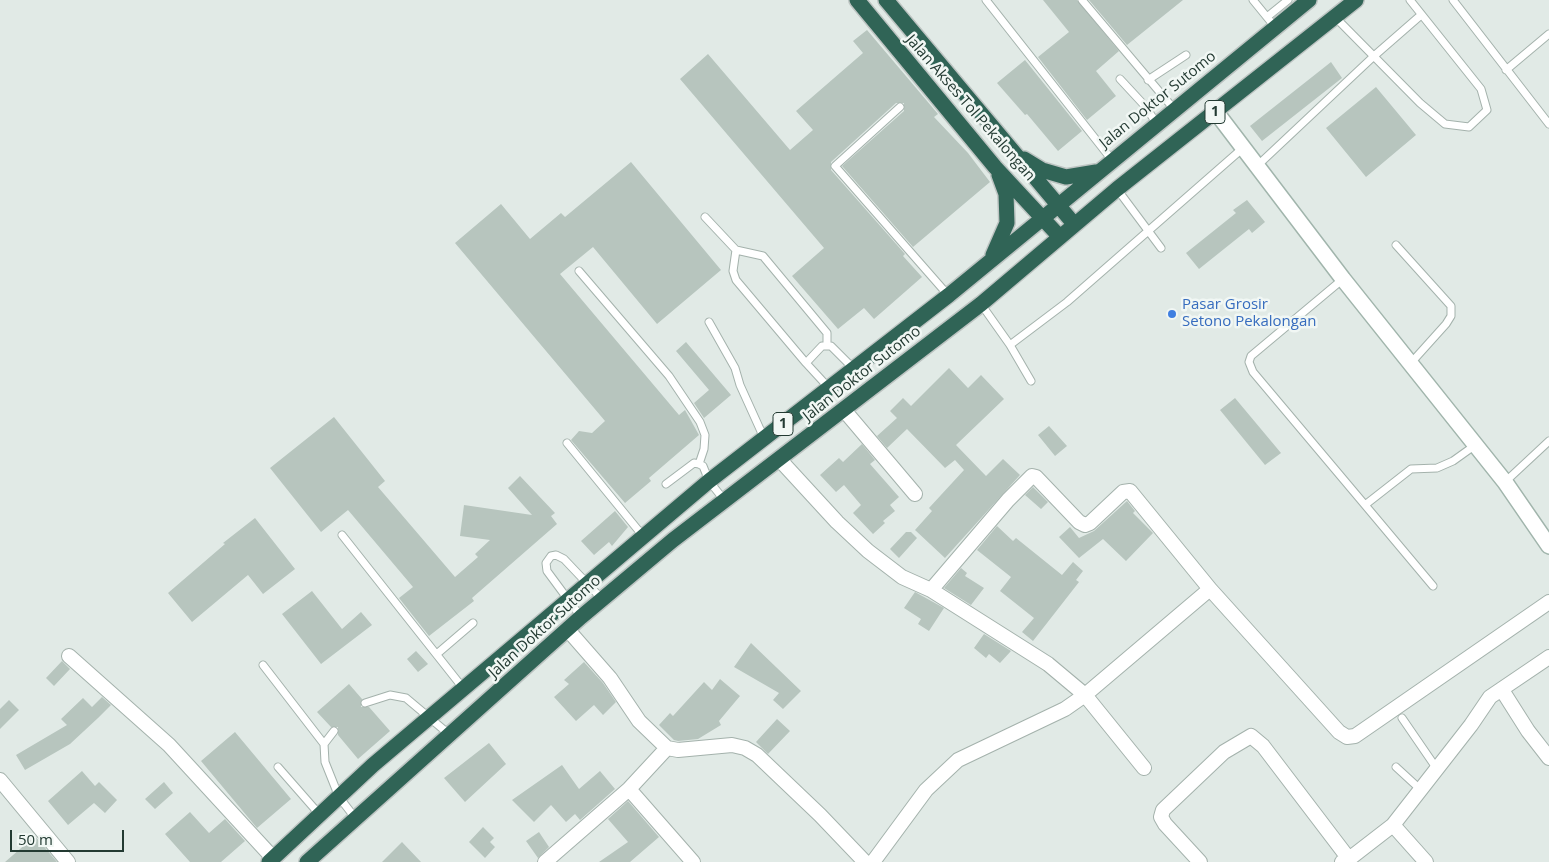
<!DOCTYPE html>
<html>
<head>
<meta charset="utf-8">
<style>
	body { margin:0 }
	#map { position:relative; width:1549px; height:862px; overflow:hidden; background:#e1eae6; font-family:"Open Sans",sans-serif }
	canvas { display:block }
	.scale { position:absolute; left:10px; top:830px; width:114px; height:22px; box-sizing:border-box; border:2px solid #233a32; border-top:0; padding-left:6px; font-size:15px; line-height:18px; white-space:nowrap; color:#233a32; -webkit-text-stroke:4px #f1f7f4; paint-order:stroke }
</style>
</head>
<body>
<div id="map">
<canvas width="1549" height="862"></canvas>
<div class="scale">50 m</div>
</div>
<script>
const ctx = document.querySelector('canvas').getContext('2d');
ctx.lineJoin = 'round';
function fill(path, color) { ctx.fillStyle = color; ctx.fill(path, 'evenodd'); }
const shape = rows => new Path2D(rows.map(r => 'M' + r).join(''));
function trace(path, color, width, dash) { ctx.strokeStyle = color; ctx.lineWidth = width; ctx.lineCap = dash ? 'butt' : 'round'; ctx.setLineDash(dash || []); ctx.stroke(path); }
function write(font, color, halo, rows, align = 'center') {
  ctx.font = font + ' "Open Sans",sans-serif'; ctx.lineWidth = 5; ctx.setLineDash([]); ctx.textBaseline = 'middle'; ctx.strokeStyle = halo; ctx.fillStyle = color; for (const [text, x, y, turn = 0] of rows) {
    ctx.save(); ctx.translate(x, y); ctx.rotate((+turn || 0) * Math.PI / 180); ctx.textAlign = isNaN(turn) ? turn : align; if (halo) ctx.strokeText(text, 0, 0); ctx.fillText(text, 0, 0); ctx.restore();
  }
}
fill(shape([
	[1043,0,1077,0,1119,51,1096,71,1116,96,1087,120,1038,57,1069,32],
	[1089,0,1183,0,1127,45],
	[867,30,938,114,934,117,968,153,990,182,913,247,842,166,904,111,904,103,896,103,831,162,831,170,905,254,903,256,922,277,874,319,864,308,838,329,792,276,824,248,680,79,708,54,790,150,813,130,796,111,863,53,853,41],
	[1025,60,1082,131,1058,151,1027,114,1025,115,997,83],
	[1331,62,1342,78,1262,141,1250,126],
	[1376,87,1416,135,1366,177,1326,128],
	[631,162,721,270,657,324,593,247,560,274,679,415,685,410,699,435,649,478,651,481,625,503,571,440,579,431,592,433,605,421,455,243,501,204,530,239,561,213,565,217],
	[1247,200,1265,222,1252,233,1249,229,1199,269,1186,253,1236,213,1233,210],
	[686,342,731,395,704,418,694,403,709,390,676,351],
	[949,368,968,388,981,375,1004,399,956,445,986,476,1003,459,1020,475,945,558,915,530,932,511,929,508,964,470,955,460,945,468,907,429,887,448,877,436,897,418,890,411,903,398,911,406],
	[1235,398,1281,453,1265,465,1220,410],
	[334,417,385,481,378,487,455,577,478,557,475,554,490,540,460,536,464,505,532,515,508,488,520,476,555,513,551,516,557,524,472,598,474,601,429,636,399,598,413,587,348,510,321,532,270,468],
	[1049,426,1067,446,1055,456,1038,435],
	[862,444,875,460,870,464,899,497,890,505,895,511,883,521,885,523,873,534,853,513,861,505,844,485,836,492,820,475,839,458,843,462],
	[1033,487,1048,502,1041,509,1025,495],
	[1127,501,1135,511,1133,513,1153,533,1126,561,1103,539,1079,558,1059,537,1070,527,1079,538,1094,531],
	[615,511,628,527,612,546,609,542,594,555,581,541],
	[255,518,295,569,263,594,248,575,192,622,168,593,225,544,223,543],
	[997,526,1013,541,1016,538,1062,575,1073,562,1083,571,1076,580,1079,582,1033,641,1022,632,1034,618,1000,591,1011,577,977,550],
	[906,532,911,532,917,538,899,558,890,549],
	[961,568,967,573,965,576,984,588,971,605,944,588],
	[312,591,342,629,361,612,372,625,321,664,282,614],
	[915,592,944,608,929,631,918,624,921,619,904,608],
	[984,634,1011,651,1000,663,989,654,986,658,974,648],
	[751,643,801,691,783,709,773,700,779,693,734,667],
	[416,651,428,664,418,672,407,659],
	[62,661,70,669,54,686,46,678],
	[584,662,603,683,616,702,603,715,594,705,576,721,554,697,569,684,564,680],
	[720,679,740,696,719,721,721,725,698,739,678,741,674,740,659,725,670,713,673,716,704,682,712,690],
	[349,684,362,699,361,707,369,707,390,731,358,759,338,735,338,727,331,727,317,712],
	[102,697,111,705,98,718,70,744,25,770,16,755,67,725,61,719,83,698,92,707],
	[9,700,19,710,0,729,0,709],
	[777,719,790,731,768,754,756,742],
	[235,732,291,799,257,828,201,761],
	[489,743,506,764,465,802,444,778],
	[562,765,579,789,600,771,615,789,580,820,575,814,566,822,551,805,534,822,512,800],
	[82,771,95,786,99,782,117,800,105,813,94,803,68,825,48,801],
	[164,782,173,793,155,809,145,799],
	[628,801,659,837,630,862,599,862,628,842,608,819],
	[190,812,209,833,225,819,245,841,221,862,190,862,165,834],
	[483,827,494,838,490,842,495,847,485,858,469,842],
	[539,832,549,847,538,858,526,841],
	[35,836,57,862,5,862],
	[402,842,421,862,382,862]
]), '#b7c5be');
const lane = shape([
	[986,0,1112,160],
	[1082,0,1174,109],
	[1253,0,1275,27],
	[1453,0,1549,124],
	[1267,17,1288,0],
	[1335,17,1420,103,1445,124,1469,127,1487,110,1481,89,1410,0],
	[1506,70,1549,34],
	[1120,79,1145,106,1157,124],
	[1148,80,1186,55],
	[900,107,835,166,948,295],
	[1257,166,1374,56,1421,15],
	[1117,189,1161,248],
	[705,217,736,250,733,271,736,280,806,363],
	[1396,245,1451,306,1451,316,1446,324,1410,364],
	[736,250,763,256,827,333,827,345],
	[579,271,669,376,700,422,705,435,704,449,699,464],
	[1343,279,1251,356,1249,362,1253,372,1365,505],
	[981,304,1010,345],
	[709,322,735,368,740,385,764,438],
	[1031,381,1010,345,1067,302,1243,148],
	[829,388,806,363,822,346,831,346,854,369],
	[567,443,643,536],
	[1505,482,1549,441],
	[666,484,694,463,699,464,703,466,709,481,725,501],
	[342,535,463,688],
	[1433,586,1365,505,1411,469,1437,468,1453,461,1474,446],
	[581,617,547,571,546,563,551,556,556,555,564,559,602,599],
	[438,653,473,623],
	[263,665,324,744],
	[365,703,390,695,406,698,450,735],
	[1402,718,1437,769],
	[334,731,324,744,325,762,339,797,356,819],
	[278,767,320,815],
	[1396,767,1421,790]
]);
const street = shape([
	[844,410,915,494],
	[780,460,837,522,868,551,902,577,931,590,1048,664,1085,695,1210,589,1339,732,1347,737,1355,736,1549,602],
	[931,590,1008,500,1032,476,1036,477,1079,522,1085,525,1090,523,1123,492,1130,491,1210,589],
	[568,630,610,678,639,721,667,748,678,750,732,745,745,748,757,755,820,815,865,862],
	[69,656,169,745,273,858],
	[1502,690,1528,731,1549,758],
	[0,780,68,862],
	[629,789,693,862],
	[1393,825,1426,862],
	[545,862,629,789,667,748],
	[873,862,926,790,958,760,1065,709,1085,695,1144,768],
	[1200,862,1165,824,1161,817,1163,810,1224,752,1251,736,1263,746,1349,859],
	[1342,862,1349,859,1393,825,1471,725,1490,697,1549,657]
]);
const secondary = shape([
	[1216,112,1343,279,1505,482,1549,546]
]);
const highway = shape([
	[857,0,995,167,1059,236],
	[886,0,1074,224],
	[1024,159,1042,170,1066,177,1096,172],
	[993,255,1007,223,1006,194,999,175],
	[269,862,373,765,709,481,949,295,1309,0],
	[307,862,581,617,673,540,981,304,1117,189,1356,0]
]);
trace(lane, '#a4b2ac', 9);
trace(street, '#a4b2ac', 16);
trace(secondary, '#a1b5ac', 18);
trace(highway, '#bdc4c2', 18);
trace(lane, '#fff', 7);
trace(street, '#fff', 14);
trace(secondary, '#fff', 15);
trace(highway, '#306456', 15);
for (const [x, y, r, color] of [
	[1172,314,5,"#3f7fe0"]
]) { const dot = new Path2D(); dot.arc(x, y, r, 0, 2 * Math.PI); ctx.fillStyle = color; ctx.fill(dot); trace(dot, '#f1f7f4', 2); }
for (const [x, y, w] of [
	[1215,112,20],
	[783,424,20]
]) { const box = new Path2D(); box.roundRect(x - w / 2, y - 11.5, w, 23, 4); ctx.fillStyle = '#f1f7f4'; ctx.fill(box); trace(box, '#233a32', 1); }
write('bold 14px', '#233a32', null, [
	["1",1215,112],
	["1",783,424]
]);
write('15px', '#233a32', '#f1f7f4', [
	["Jalan Doktor Sutomo",1158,100,-39],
	["Jalan Akses Tol Pekalongan",970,108,49],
	["Jalan Doktor Sutomo",862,374,-38],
	["Jalan Doktor Sutomo",545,627,-42]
]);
write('15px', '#366cbe', '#f1f7f4', [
	["Pasar Grosir",1182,305],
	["Setono Pekalongan",1182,322]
], 'left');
</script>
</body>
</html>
